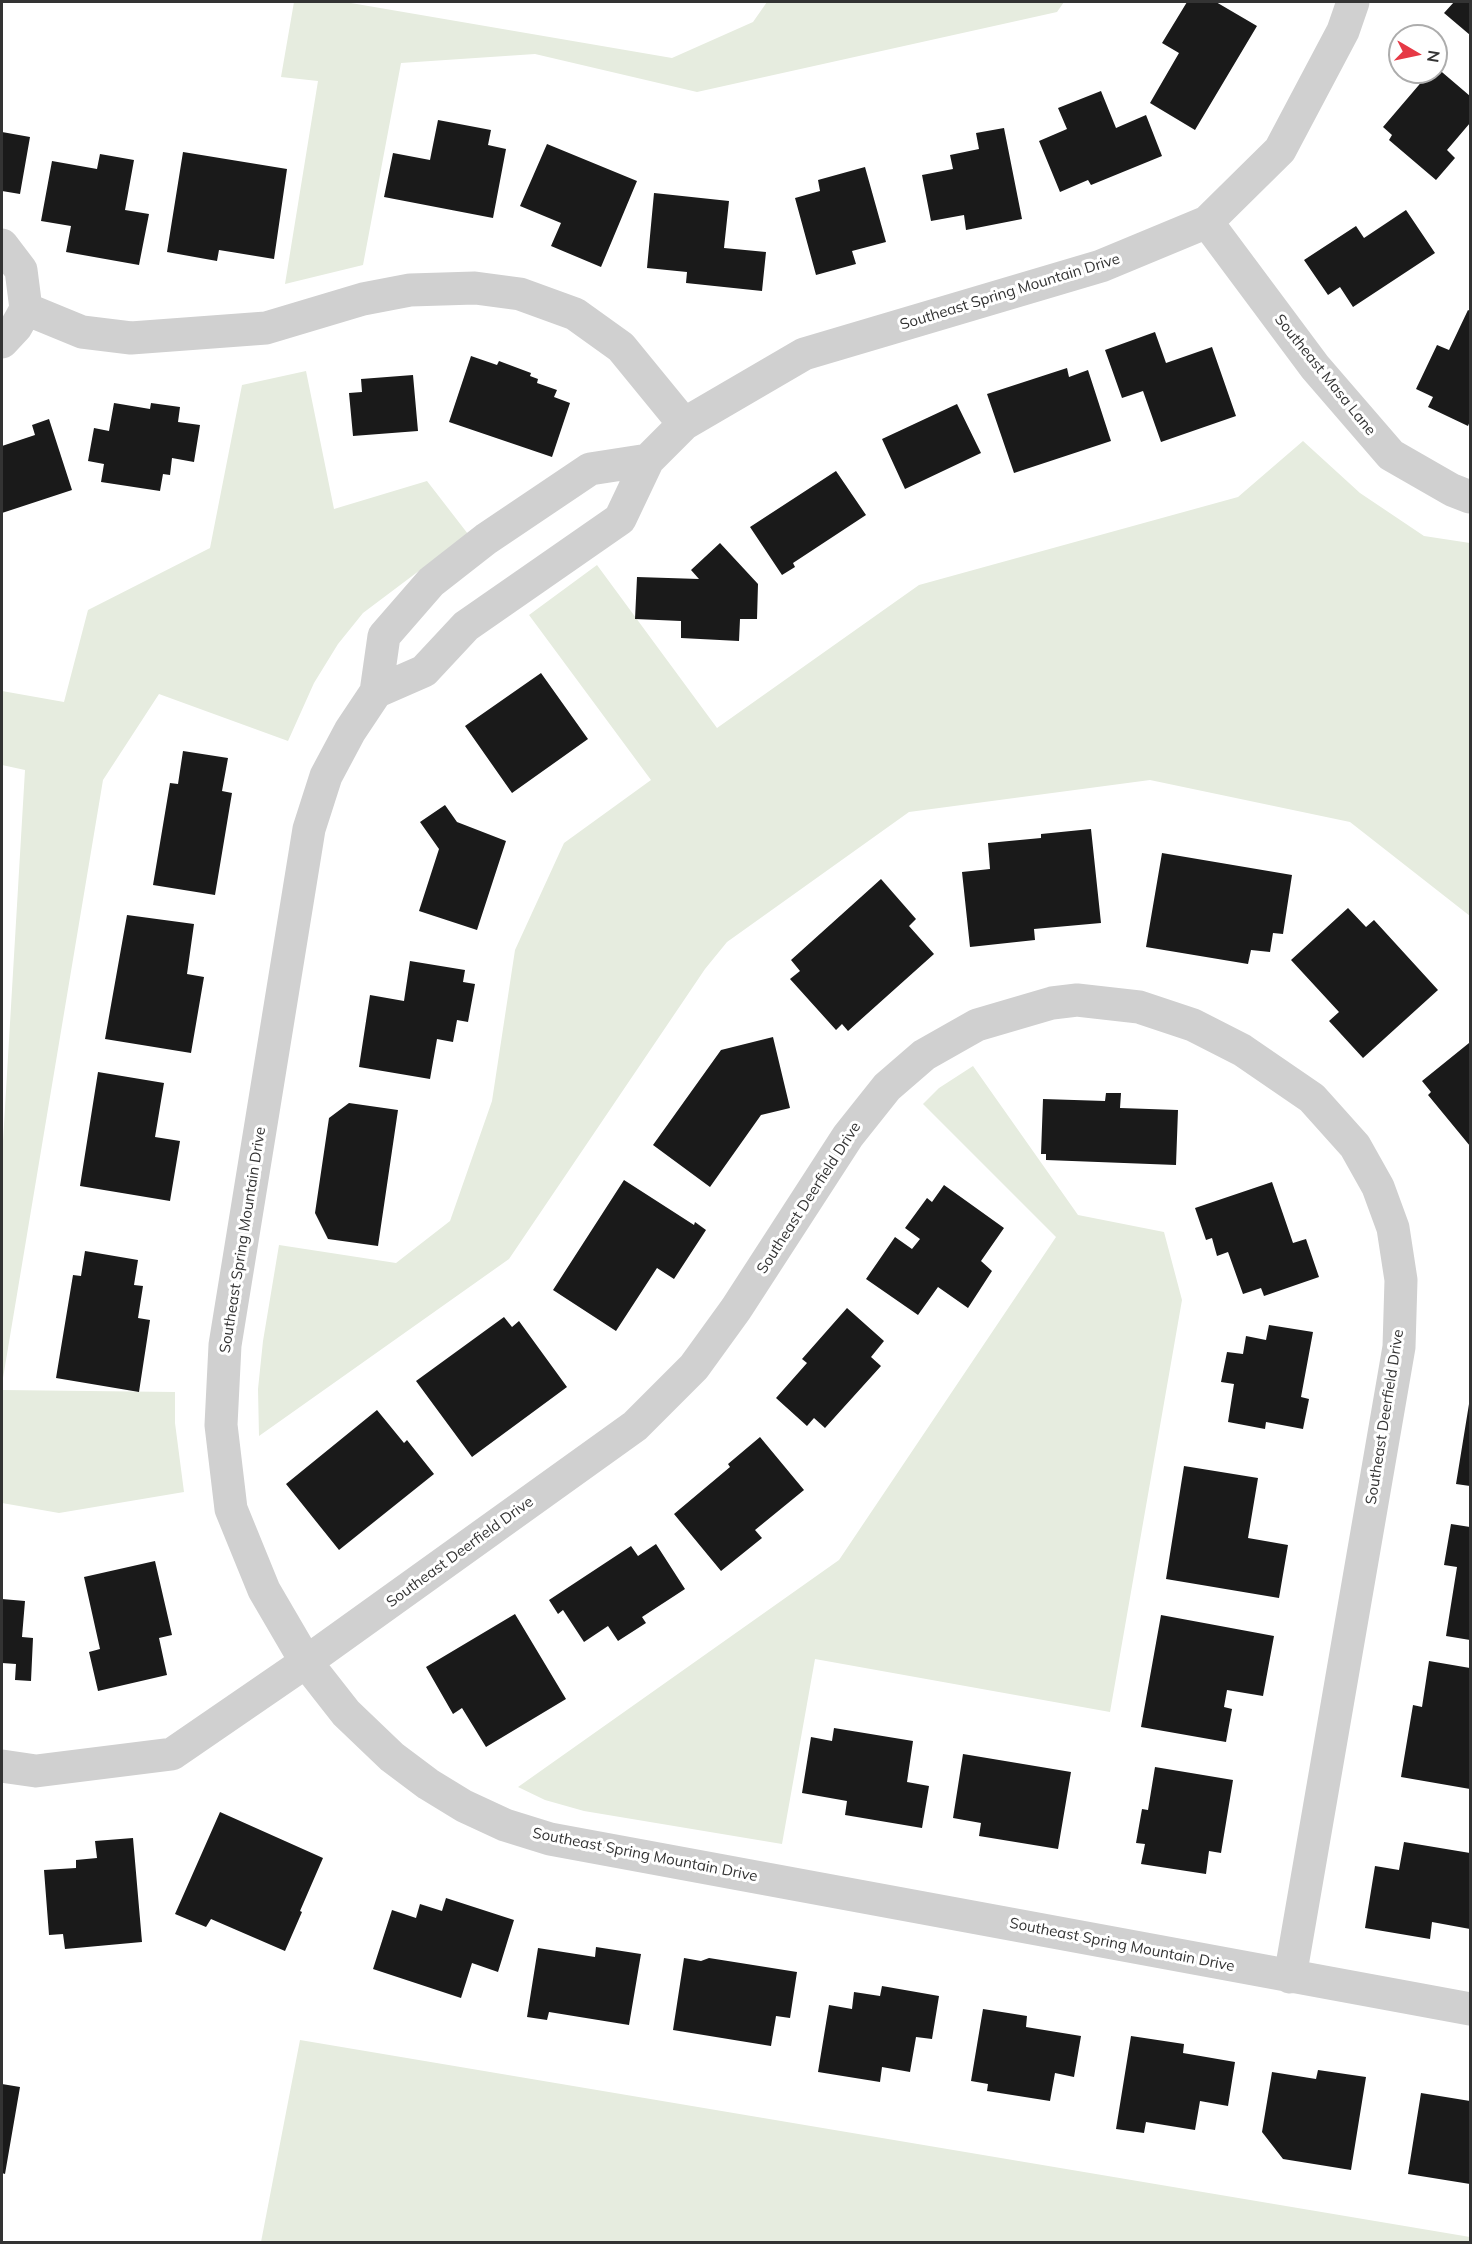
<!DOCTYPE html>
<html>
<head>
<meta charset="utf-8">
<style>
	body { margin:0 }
	#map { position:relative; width:1472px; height:2244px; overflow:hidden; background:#fff; font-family:Mulish,sans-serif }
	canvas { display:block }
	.frame { position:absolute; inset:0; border:3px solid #333; pointer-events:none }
	.north { position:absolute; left:1388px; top:24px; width:60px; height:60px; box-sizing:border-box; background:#fff; border:2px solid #adadad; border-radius:50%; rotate:99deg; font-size:16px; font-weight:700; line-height:24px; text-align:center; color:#333 }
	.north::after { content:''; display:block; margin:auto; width:21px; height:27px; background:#e63946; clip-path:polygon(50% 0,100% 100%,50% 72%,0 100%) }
</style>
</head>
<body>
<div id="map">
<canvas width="1472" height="2244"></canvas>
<div class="frame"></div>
<div class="north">N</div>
</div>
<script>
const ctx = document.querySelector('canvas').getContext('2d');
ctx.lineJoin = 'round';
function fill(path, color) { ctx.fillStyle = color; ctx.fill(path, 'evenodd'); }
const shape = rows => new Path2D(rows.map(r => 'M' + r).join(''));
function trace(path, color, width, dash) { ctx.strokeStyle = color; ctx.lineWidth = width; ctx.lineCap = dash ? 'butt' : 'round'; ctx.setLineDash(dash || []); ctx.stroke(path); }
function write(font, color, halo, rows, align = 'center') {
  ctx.font = font + ' Mulish,sans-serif'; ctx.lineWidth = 6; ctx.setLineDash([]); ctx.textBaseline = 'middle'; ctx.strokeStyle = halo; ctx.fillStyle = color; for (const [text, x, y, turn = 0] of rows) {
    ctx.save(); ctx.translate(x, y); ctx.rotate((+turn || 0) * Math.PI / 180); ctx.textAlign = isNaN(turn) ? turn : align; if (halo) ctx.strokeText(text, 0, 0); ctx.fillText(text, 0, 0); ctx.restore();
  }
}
fill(shape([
	[294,2,345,2,672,58,753,22,767,2,1064,2,1057,12,697,92,535,54,401,63,363,265,285,284,318,81,281,77],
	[306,371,334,509,427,481,468,534,363,613,338,644,314,683,288,741,159,694,103,780,2,1384,2,1158,25,770,2,765,2,691,64,702,88,610,210,548,242,385],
	[1303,441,1360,493,1424,536,1470,543,1470,916,1350,822,1150,780,909,812,727,942,705,969,509,1259,259,1436,258,1389,263,1341,279,1245,396,1263,450,1221,492,1101,515,950,564,843,651,780,529,615,597,565,717,728,919,585,1238,497],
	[973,1066,1078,1215,1164,1232,1182,1300,1110,1712,815,1659,782,1844,584,1811,545,1800,518,1787,839,1560,1056,1237,923,1104,939,1088],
	[2,1390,175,1392,175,1423,184,1492,59,1513,2,1503],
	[300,2040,1470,2237,1470,2242,261,2242]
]), '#e6ecdf');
fill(shape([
	[1187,2,1216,2,1257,26,1195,130,1150,103,1179,53,1162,43],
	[1454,2,1470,2,1470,35,1444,13],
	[1436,67,1470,96,1470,123,1447,150,1455,158,1436,180,1389,140,1392,135,1383,127,1430,72,1436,72],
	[1101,91,1116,128,1146,115,1162,156,1091,185,1088,180,1060,192,1039,141,1067,129,1058,108],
	[438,120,491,130,488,145,506,149,493,218,384,197,393,153,430,160],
	[1004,128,1022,219,966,230,964,215,931,221,922,175,953,169,950,155,979,149,976,133],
	[2,132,30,137,20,194,2,191],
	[547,144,637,181,601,267,551,246,561,223,520,206],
	[183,152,287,169,274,259,219,250,217,261,167,252],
	[100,154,134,160,125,210,149,214,139,265,66,252,71,226,41,221,52,161,97,169],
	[865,167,886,242,852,251,856,264,816,275,795,198,820,191,818,180],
	[654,193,729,201,724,248,766,252,762,291,686,283,687,272,647,268],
	[1406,210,1435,253,1353,307,1340,287,1328,295,1304,260,1356,226,1364,238],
	[1468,310,1470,311,1470,421,1468,426,1428,407,1433,397,1416,389,1437,345,1449,350],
	[1155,332,1166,363,1212,347,1236,416,1161,442,1143,391,1122,398,1105,350],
	[471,356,497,365,499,361,531,373,530,376,538,379,537,383,557,390,554,397,570,403,552,457,449,422],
	[1067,368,1069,377,1088,370,1111,441,1014,473,987,394],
	[413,375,418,431,353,436,349,393,362,392,361,379],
	[114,403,150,409,151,403,180,407,178,422,200,425,194,462,172,458,170,475,163,474,160,491,101,482,104,464,88,461,94,428,109,431],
	[957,404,981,453,905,489,882,439],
	[49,419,72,490,2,513,2,446,35,435,32,425],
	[836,471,866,515,793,563,795,567,782,575,750,527],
	[720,543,758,584,757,619,740,619,739,641,681,638,681,621,635,619,637,577,699,579,691,570],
	[541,673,588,739,512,793,465,726],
	[183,751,228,758,222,791,232,793,215,895,153,885,170,783,178,784],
	[445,805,457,822,506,841,477,930,419,911,439,849,420,822],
	[1091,829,1101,923,1034,929,1035,940,970,947,962,872,990,869,988,843,1041,838,1041,834],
	[1162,853,1292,875,1283,934,1273,933,1270,952,1251,950,1248,964,1146,947],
	[881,879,916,919,909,926,934,954,848,1031,842,1024,836,1030,790,979,800,971,791,960],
	[1348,908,1366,927,1374,920,1438,990,1363,1058,1329,1021,1339,1012,1291,960],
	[127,915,194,924,187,974,204,977,191,1053,105,1039],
	[410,961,465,970,463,982,475,984,468,1022,457,1020,453,1042,437,1039,430,1079,359,1067,370,995,404,1001],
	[773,1037,790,1108,761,1115,710,1187,653,1145,721,1050],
	[1469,1043,1470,1045,1470,1146,1428,1095,1431,1092,1422,1081],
	[98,1072,164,1083,155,1137,180,1141,170,1201,80,1186],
	[1106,1093,1121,1093,1120,1108,1178,1110,1176,1165,1046,1160,1046,1154,1041,1154,1043,1099,1105,1101],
	[349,1103,398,1110,378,1246,328,1239,315,1213,329,1118],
	[624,1180,694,1225,695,1222,706,1230,674,1279,657,1268,616,1331,553,1290],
	[1272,1182,1293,1243,1306,1239,1319,1277,1264,1296,1261,1288,1243,1294,1228,1252,1217,1256,1212,1238,1206,1240,1195,1208],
	[944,1185,1004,1228,981,1261,992,1271,968,1308,938,1287,918,1315,866,1279,895,1237,912,1249,920,1239,905,1228,927,1198,932,1202],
	[85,1251,138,1260,134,1285,143,1286,138,1318,150,1320,139,1392,56,1378,73,1275,81,1276],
	[847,1308,884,1341,871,1357,881,1366,825,1428,814,1418,807,1426,776,1398,807,1363,802,1359],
	[504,1317,512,1327,519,1321,567,1387,472,1457,416,1381],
	[1269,1325,1313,1332,1301,1397,1309,1399,1303,1429,1266,1422,1265,1429,1228,1422,1234,1384,1221,1382,1227,1352,1243,1354,1246,1336,1266,1340],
	[1469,1404,1470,1405,1470,1486,1456,1484],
	[377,1410,404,1443,407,1440,434,1474,339,1550,286,1484],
	[760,1437,804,1490,755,1530,762,1538,721,1571,674,1514,730,1467,728,1464],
	[1184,1466,1258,1478,1248,1538,1288,1545,1279,1598,1166,1579],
	[1451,1524,1470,1527,1470,1640,1446,1636,1457,1567,1444,1565],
	[656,1544,685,1589,642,1617,646,1623,618,1641,608,1626,584,1642,563,1610,558,1614,549,1600,631,1546,638,1556],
	[155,1561,172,1635,159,1638,167,1675,98,1691,89,1652,100,1649,84,1577],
	[2,1599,25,1601,22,1637,33,1638,31,1681,15,1680,16,1664,2,1663],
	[515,1614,566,1699,486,1747,462,1708,453,1714,426,1667],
	[1161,1615,1274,1636,1263,1696,1227,1690,1224,1707,1232,1709,1226,1742,1141,1727],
	[1429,1661,1470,1668,1470,1789,1401,1777,1413,1705,1422,1707],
	[834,1728,913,1741,907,1782,929,1786,922,1828,845,1815,847,1801,802,1793,811,1737,832,1741],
	[963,1754,1071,1772,1058,1849,979,1836,981,1823,953,1818],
	[1155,1767,1233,1780,1221,1853,1209,1851,1206,1874,1141,1864,1145,1844,1136,1843,1142,1809,1148,1810],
	[220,1812,323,1858,300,1911,302,1912,285,1951,211,1919,206,1927,175,1914],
	[133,1838,142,1942,65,1949,63,1934,49,1935,44,1870,76,1868,76,1860,97,1858,95,1841],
	[1404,1842,1470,1853,1470,1929,1432,1922,1430,1939,1365,1928,1375,1866,1399,1870],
	[446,1898,514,1920,498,1972,472,1963,461,1998,373,1969,392,1910,416,1918,420,1904,442,1911],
	[596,1947,641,1954,629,2025,549,2012,547,2020,527,2017,538,1948,595,1957],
	[684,1958,701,1961,709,1958,797,1972,790,2018,776,2016,771,2046,673,2030],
	[882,1986,939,1996,932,2039,916,2037,910,2072,882,2067,880,2082,818,2072,829,2005,852,2009,854,1992,880,1996],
	[983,2009,1027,2016,1026,2027,1081,2036,1074,2077,1055,2073,1050,2101,987,2091,988,2084,971,2081],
	[1131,2036,1184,2044,1183,2053,1235,2062,1228,2106,1200,2101,1195,2130,1146,2122,1144,2133,1116,2129],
	[1318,2070,1366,2077,1351,2170,1283,2159,1262,2132,1272,2072,1316,2079],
	[2,2084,20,2087,5,2174,2,2173],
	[1421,2093,1470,2101,1470,2184,1408,2174]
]), '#1a1a1a');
trace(shape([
	[1207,222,1315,367,1391,455,1452,490,1470,497],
	[2,245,21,270,26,309,16,327,2,342],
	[26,309,82,332,131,338,266,328,363,299,410,290,475,288,520,294,575,314,621,347,684,424],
	[648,460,590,469,486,539,431,582,384,636,376,692,350,731,326,776,309,829,225,1345,221,1425,231,1509,264,1590,306,1662,346,1713,392,1757,428,1784,464,1806,505,1825,550,1839,1470,2009],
	[376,692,424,671,466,626,620,519,648,460,684,424,804,354,1101,266,1207,222,1280,150,1343,31,1353,2],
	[2,1766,36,1771,172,1754,306,1662,635,1426,694,1367,736,1309,848,1136,887,1087,924,1055,977,1025,1052,1003,1077,1000,1139,1007,1193,1025,1242,1050,1312,1098,1355,1146,1378,1187,1393,1228,1401,1280,1399,1347,1290,1977]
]), '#d0d0d0', 33);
write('15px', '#333', '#fff', [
	["Southeast Spring Mountain Drive",1010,292,-17],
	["Southeast Masa Lane",1325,375,51],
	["Southeast Deerfield Drive",809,1198,-57],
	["Southeast Spring Mountain Drive",243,1240,-81],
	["Southeast Deerfield Drive",1385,1417,-81],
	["Southeast Deerfield Drive",460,1552,-36],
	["Southeast Spring Mountain Drive",645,1855,11],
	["Southeast Spring Mountain Drive",1122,1945,11]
]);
</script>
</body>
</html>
